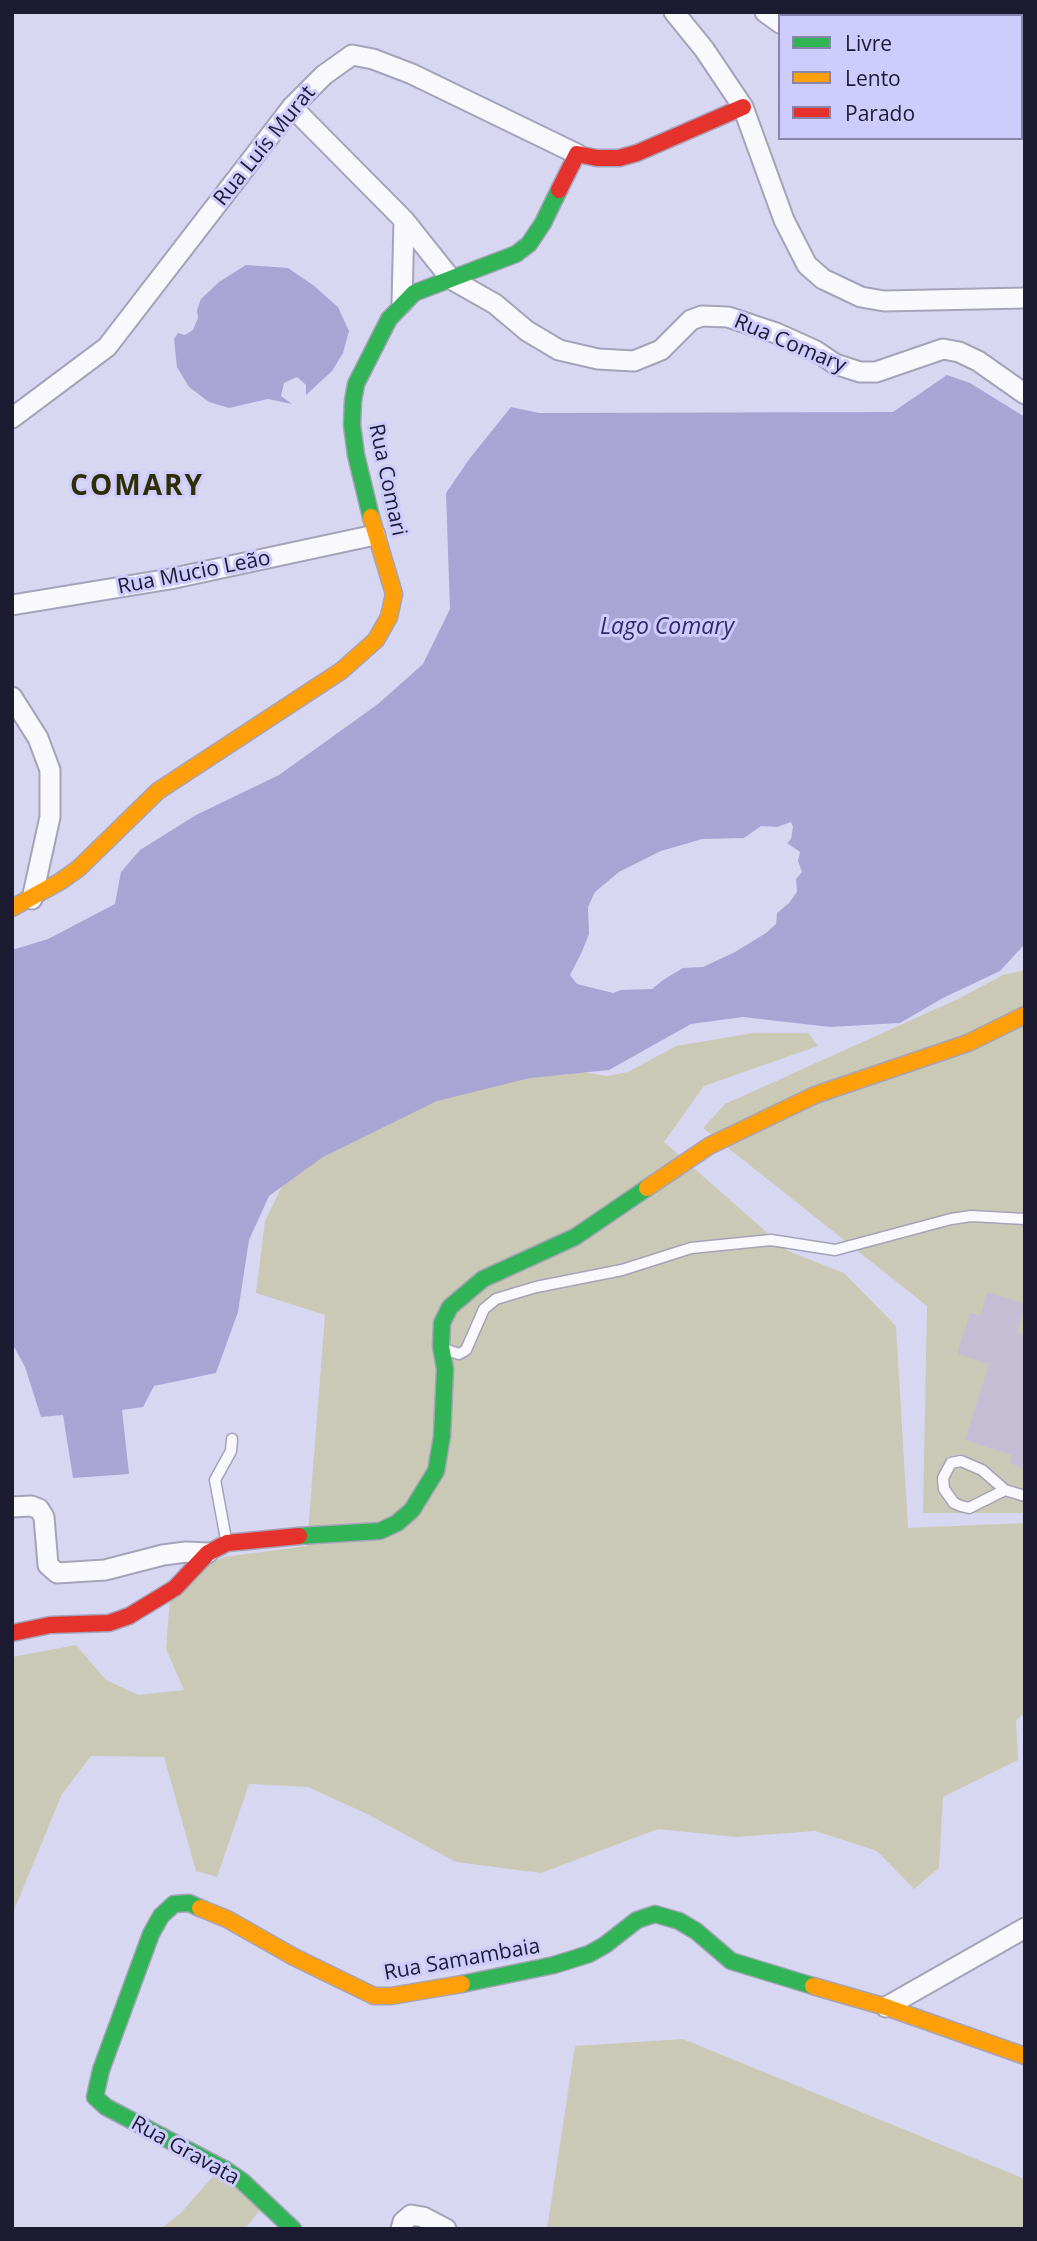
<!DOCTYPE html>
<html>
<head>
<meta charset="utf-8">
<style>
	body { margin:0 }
	#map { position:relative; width:1037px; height:2241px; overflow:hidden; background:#d8d7f1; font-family:"Open Sans",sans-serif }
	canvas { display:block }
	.frame { position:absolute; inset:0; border:14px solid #1d1b31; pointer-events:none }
	.legend { position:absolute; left:778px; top:14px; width:245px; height:126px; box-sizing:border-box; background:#ceccfc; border:2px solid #8785ab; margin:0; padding:9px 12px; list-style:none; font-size:21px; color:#1d1b31 }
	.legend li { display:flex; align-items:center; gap:14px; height:35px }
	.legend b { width:35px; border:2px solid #8785ab }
</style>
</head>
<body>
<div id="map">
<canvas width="1037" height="2241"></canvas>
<div class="frame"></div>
<ul class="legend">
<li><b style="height:9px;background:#30b455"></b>Livre</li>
<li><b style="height:9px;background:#ff9f0a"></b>Lento</li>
<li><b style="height:9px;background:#e5322d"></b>Parado</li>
</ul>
</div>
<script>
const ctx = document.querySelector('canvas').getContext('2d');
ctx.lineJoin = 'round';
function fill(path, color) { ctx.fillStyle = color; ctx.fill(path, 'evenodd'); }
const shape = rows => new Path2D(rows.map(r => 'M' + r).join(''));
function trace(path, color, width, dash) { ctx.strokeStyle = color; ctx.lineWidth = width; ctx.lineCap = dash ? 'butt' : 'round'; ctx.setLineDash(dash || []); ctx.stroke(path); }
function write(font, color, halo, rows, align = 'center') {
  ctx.font = font + ' "Open Sans",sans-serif'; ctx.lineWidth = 6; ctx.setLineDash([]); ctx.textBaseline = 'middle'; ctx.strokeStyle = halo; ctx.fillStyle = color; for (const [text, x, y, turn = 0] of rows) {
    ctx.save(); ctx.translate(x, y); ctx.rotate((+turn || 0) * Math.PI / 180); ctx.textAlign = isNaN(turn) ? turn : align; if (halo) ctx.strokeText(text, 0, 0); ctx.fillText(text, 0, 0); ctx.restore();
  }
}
fill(shape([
	[1025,970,1025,1513,923,1513,927,1306,703,1128,725,1104,958,999,1003,975],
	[753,1033,808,1033,818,1046,704,1086,664,1142,788,1251,844,1273,896,1326,908,1528,1025,1523,1025,1712,1016,1721,1018,1760,943,1797,939,1868,914,1889,877,1851,815,1831,736,1837,658,1829,541,1873,456,1862,367,1814,308,1787,249,1784,217,1877,196,1871,164,1757,91,1756,62,1794,12,1915,12,1657,76,1645,106,1680,138,1695,184,1690,166,1649,171,1585,224,1557,307,1546,325,1315,256,1293,265,1221,284,1182,330,1143,445,1085,535,1064,607,1076,628,1072,676,1046],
	[683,2039,1025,2179,1025,2229,547,2229,575,2046],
	[216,2173,262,2207,245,2229,160,2229,180,2214]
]), '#cac9b6');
fill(shape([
	[246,265,288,268,313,285,338,307,349,331,343,353,332,371,306,395,306,385,297,377,284,383,281,396,292,404,268,399,229,408,209,402,189,387,177,367,174,339,178,333,185,335,193,330,198,318,197,310,201,299,219,282],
	[947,375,970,383,1025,417,1025,943,1022,947,1000,971,943,998,900,1023,830,1027,743,1017,691,1024,609,1070,530,1078,437,1101,323,1157,269,1196,249,1240,238,1312,216,1373,154,1386,143,1407,122,1410,129,1474,73,1478,63,1415,41,1417,25,1367,12,1343,12,950,48,939,115,904,121,872,140,850,196,815,279,775,378,704,423,664,450,609,446,493,470,458,511,407,539,413,893,412],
	[791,822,793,827,791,839,787,843,800,852,798,861,802,872,796,879,797,892,789,903,777,913,776,924,766,933,735,952,703,967,683,968,663,980,652,989,621,990,613,993,577,984,570,975,581,954,589,934,588,907,595,892,619,872,661,851,702,839,744,838,761,826,777,827]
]), '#a8a5d4');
fill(shape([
	[987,1292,1025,1304,1017,1332,1025,1335,1025,1469,1009,1463,1012,1455,965,1440,989,1364,957,1354,970,1313,980,1316]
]), '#c4bed4');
const lane = shape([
	[447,1350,459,1354,466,1350,484,1309,496,1299,536,1287,622,1270,691,1248,771,1240,835,1250,951,1219,971,1216,1025,1219],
	[1005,1490,969,1508,961,1506,954,1503,944,1489,943,1478,951,1463,961,1461,982,1470,1005,1490,1025,1496],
	[226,1539,215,1480,231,1451,232,1439]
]);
const street = shape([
	[674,12,704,49,743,107,784,220,807,265,823,279,861,297,884,301,1025,298],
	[765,12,780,23],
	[994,16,998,12],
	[292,107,404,220,451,279,495,304,527,331,559,350,598,359,634,361,661,350,691,320,702,316,728,317,776,333,816,351,835,364,860,372,876,372,943,349,959,352,978,361,1025,394],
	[402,303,404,220],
	[12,418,107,347,292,107,324,75,352,55,373,59,412,74,577,154],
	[12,605,170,579,375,535],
	[12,697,38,738,50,770,50,817,32,899],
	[12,1507,31,1506,39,1509,44,1517,48,1565,57,1573,105,1570,163,1555,186,1552,208,1553],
	[886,2007,1025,1928],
	[401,2229,403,2222,411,2215,423,2217,446,2229]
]);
const fast = shape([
	[371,517,356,455,352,425,353,401,356,384,389,319,414,293,516,254,529,244,543,223,559,190],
	[299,1536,380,1531,397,1523,412,1510,436,1471,442,1436,445,1369,441,1346,442,1323,450,1307,483,1279,575,1237,647,1188],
	[200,1908,189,1903,174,1904,161,1916,151,1934,101,2070,95,2097,106,2107,226,2170,242,2181,293,2229],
	[462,1984,554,1965,589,1954,605,1945,637,1920,655,1914,679,1921,696,1931,731,1961,813,1986]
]);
const slow = shape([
	[12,908,61,881,79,868,158,791,341,671,376,640,389,617,394,594,371,517],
	[647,1188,709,1146,815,1095,968,1043,1025,1015],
	[200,1908,227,1919,294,1957,374,1996,391,1996,462,1984],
	[813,1986,886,2007,1025,2056]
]);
const jam = shape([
	[559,190,577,154,597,158,619,158,637,153,743,107],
	[12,1633,50,1625,109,1623,129,1616,175,1588,208,1553,227,1543,299,1536]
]);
trace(lane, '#a4a3b9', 13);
trace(street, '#a4a3b9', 23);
trace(fast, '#a4a3b9', 19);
trace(slow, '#a4a3b9', 19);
trace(jam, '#a4a3b9', 19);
trace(lane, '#f9f9fd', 10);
trace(street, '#f9f9fd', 19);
trace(fast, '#30b455', 16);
trace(slow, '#ff9f0a', 16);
trace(jam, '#e5322d', 16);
write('21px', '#1d1b31', '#ceccfc', [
	["Rua Luís Murat",265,146,-51],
	["Rua Comary",790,344,23],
	["Rua Comari",387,480,78],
	["Rua Mucio Leão",194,573,-11],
	["Rua Samambaia",462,1960,-10],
	["Rua Gravata",185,2151,29]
]);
write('italic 23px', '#34286b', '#ceccfc', [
	["Lago Comary",667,627]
]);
ctx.letterSpacing = '2px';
write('bold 28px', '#2f2d02', '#ceccfc', [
	["COMARY",137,487]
]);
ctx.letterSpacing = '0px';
</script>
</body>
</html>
